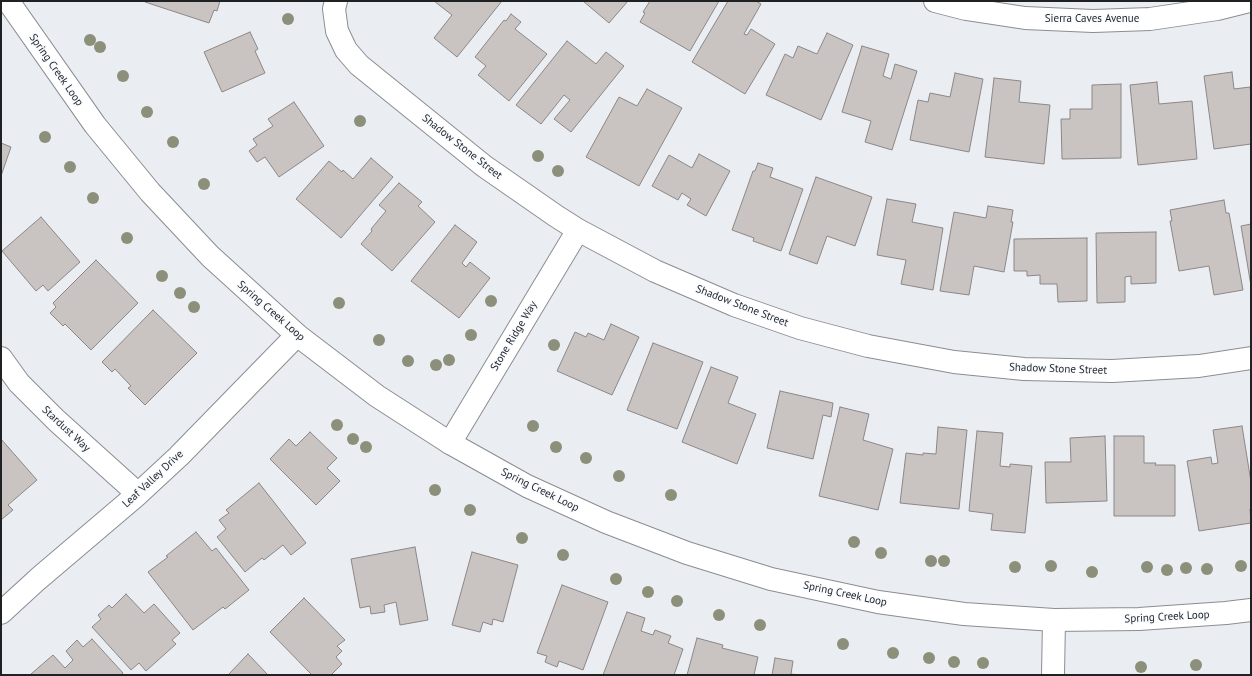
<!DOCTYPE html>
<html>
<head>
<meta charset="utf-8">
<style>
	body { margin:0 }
	#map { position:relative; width:1252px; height:676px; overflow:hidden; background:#eaeef2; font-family:"PT Sans",sans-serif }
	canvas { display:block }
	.frame { position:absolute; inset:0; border:2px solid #1f2122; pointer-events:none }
</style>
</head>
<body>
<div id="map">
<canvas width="1252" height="676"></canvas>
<div class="frame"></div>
</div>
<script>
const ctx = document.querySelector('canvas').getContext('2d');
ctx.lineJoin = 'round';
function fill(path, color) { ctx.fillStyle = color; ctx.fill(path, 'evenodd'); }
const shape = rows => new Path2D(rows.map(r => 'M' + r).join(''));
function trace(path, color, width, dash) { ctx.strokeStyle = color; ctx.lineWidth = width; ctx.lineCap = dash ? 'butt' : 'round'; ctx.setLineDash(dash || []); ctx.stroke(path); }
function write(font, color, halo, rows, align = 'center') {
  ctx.font = font + ' "PT Sans",sans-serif'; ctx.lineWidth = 3; ctx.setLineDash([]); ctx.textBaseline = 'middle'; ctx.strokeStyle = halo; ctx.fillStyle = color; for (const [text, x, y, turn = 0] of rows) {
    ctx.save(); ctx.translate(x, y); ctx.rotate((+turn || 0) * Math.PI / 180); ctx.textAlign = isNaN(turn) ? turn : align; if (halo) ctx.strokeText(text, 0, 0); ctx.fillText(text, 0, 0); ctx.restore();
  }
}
const building = shape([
	[145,1,220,1,217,11,214,10,209,23,145,2,145,1],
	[434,1,502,1,457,57,434,38,452,15,434,1],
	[583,1,628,1,609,23,583,1],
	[650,1,719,1,690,51,640,22,645,13,643,12,650,1],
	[728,1,756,1,761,4,744,34,747,35,751,29,775,44,745,94,692,62,728,1],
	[511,14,521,22,515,29,547,54,509,101,478,75,486,66,475,57,504,20,506,21,511,14],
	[250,32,258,49,255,51,265,73,222,92,204,52,250,32],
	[827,33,853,45,821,120,766,95,785,54,793,58,798,46,817,54,827,33],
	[567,41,596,64,606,52,624,66,571,132,554,119,570,100,564,95,541,124,516,105,567,41],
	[862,46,889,54,883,76,891,79,895,64,917,71,892,150,865,142,871,121,842,112,862,46],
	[1232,72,1234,89,1250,87,1251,95,1251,144,1214,149,1204,76,1232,72],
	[955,73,983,79,969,152,910,140,918,100,928,102,930,93,950,97,955,73],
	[994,78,1021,81,1019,102,1050,105,1044,164,985,157,994,78],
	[1157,82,1159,104,1192,101,1197,159,1138,165,1130,85,1157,82],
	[1121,84,1121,158,1062,159,1061,119,1070,119,1070,109,1092,109,1092,85,1121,84],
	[647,89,682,108,639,186,586,157,619,97,637,106,647,89],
	[294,102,324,146,279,177,265,157,257,162,249,151,257,145,253,139,273,126,268,119,294,102],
	[1,143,11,147,1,176,1,143],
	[699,154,730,171,706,216,687,205,691,199,682,193,678,200,652,186,669,155,692,168,699,154],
	[371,158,393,177,341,238,296,199,329,161,342,172,343,170,353,179,371,158],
	[758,163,773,168,770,177,803,189,781,251,753,241,754,238,732,230,753,171,755,171,758,163],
	[816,177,872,197,855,246,827,236,817,264,789,254,816,177],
	[399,183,422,202,418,206,435,222,392,271,361,244,372,231,371,229,386,211,379,205,399,183],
	[887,199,916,204,912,222,943,228,933,290,901,284,906,260,877,255,887,199],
	[1224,200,1226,213,1229,213,1243,290,1214,295,1209,266,1179,271,1170,221,1172,221,1170,210,1224,200],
	[988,206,1013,210,1011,222,1013,222,1004,272,974,266,969,295,940,291,954,212,986,218,988,206],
	[41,217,80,262,48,291,43,285,36,291,2,251,41,217],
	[1251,224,1251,286,1241,226,1251,224],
	[455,225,477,242,462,263,466,267,470,262,490,278,459,318,411,281,455,225],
	[1156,232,1156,283,1131,284,1131,276,1125,277,1125,302,1097,303,1096,233,1156,232],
	[1087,238,1087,301,1058,302,1057,284,1040,284,1040,275,1027,276,1027,271,1014,271,1014,239,1087,238],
	[96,260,138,303,91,350,65,324,63,326,50,313,56,307,53,303,96,260],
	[153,310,197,353,145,405,128,388,131,386,115,369,112,372,102,362,153,310],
	[611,324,639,337,612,395,557,371,575,332,586,337,588,333,604,340,611,324],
	[653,343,703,362,677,429,627,410,653,343],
	[711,367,738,377,728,403,756,414,737,464,682,442,711,367],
	[780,391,833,403,831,417,823,415,813,459,767,448,780,391],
	[840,407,869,414,863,440,893,449,878,510,819,496,840,407],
	[1242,426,1251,482,1251,509,1250,509,1251,523,1199,531,1187,461,1211,457,1212,464,1218,463,1213,430,1242,426],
	[938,427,967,430,959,509,900,503,906,453,923,455,923,453,936,454,938,427],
	[977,431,1003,433,1000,466,1010,467,1010,464,1032,466,1025,533,991,530,993,514,969,511,977,431],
	[310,432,337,458,327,468,340,481,316,505,270,459,289,439,296,446,310,432],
	[1105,436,1107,501,1046,503,1045,462,1071,462,1070,438,1105,436],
	[1114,436,1144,436,1144,463,1156,463,1155,465,1175,465,1175,516,1114,516,1114,436],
	[1,439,37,480,8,505,13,510,1,520,1,439],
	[259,483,306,543,291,555,283,545,264,560,262,558,245,572,217,537,226,529,219,520,229,513,226,510,259,483],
	[196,532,212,551,216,548,249,590,225,609,223,607,193,630,148,572,168,557,166,556,196,532],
	[415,547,428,620,400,625,396,602,384,605,385,612,371,614,370,606,360,608,351,559,415,547],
	[472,552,518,565,503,622,493,619,492,625,483,622,480,632,452,625,472,552],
	[562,585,608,602,583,670,559,661,557,667,545,662,547,656,537,653,562,585],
	[126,594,144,613,154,604,180,633,172,640,176,644,146,671,139,663,131,670,92,627,101,619,98,615,109,605,112,608,126,594],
	[304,598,345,640,337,646,342,651,336,657,342,664,331,675,312,675,270,632,304,598],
	[627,612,645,618,641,631,653,635,655,630,671,636,668,643,683,649,674,675,603,675,627,612],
	[697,638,723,645,722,648,758,657,754,675,687,675,697,638],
	[92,639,123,673,121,675,33,675,31,674,53,655,65,668,73,660,66,651,77,640,83,647,92,639],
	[248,654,268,675,228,675,248,654],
	[775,658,793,661,791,674,799,675,772,675,775,658]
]);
fill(building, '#c9c3c2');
trace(building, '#8c8786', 1);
const minor = shape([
	[336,1,334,9,337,31,346,50,359,65,484,166,556,216,578,230,655,271,734,305,800,328,868,346,954,362,1024,369,1112,371,1199,366,1251,358],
	[935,1,966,9,1025,18,1093,21,1150,19,1217,9,1249,1],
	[1,358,19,383,56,420,138,494],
	[450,443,578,230],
	[1,613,38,579,138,494,179,456,297,335],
	[1053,675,1054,620]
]);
const tertiary = shape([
	[8,1,95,125,150,192,210,256,297,335,377,396,450,443,527,486,606,522,687,553,771,579,878,602,964,614,1054,620,1139,619,1226,613,1251,610]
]);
trace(minor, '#8a8d91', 24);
trace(tertiary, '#8a8d91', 24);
trace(minor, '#fff', 22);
trace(tertiary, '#fff', 22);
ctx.fillStyle = '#8c907a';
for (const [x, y] of [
	[288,19],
	[90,40],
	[100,47],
	[123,76],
	[147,112],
	[360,121],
	[45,137],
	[173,142],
	[538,156],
	[70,167],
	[558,171],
	[204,184],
	[93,198],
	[127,238],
	[162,276],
	[180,293],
	[491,301],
	[339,303],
	[194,307],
	[471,335],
	[379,340],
	[554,345],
	[449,360],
	[408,361],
	[436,365],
	[337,425],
	[533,426],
	[353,439],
	[366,447],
	[556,447],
	[586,458],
	[619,476],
	[435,490],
	[671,495],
	[470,510],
	[522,538],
	[854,542],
	[881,553],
	[563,555],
	[931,561],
	[944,561],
	[1051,566],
	[1241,566],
	[1015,567],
	[1147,567],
	[1186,568],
	[1207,569],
	[1167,570],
	[1092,572],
	[616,579],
	[648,592],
	[677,601],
	[719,615],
	[760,625],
	[843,644],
	[893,653],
	[929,658],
	[954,662],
	[983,663],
	[1196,665],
	[1141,667]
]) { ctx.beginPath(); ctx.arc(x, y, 6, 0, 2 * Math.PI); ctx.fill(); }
write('11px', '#1f2122', '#f8fbff', [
	["Sierra Caves Avenue",1092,19],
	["Spring Creek Loop",56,70,55],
	["Shadow Stone Street",462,147,38],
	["Shadow Stone Street",742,306,21],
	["Spring Creek Loop",271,311,41],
	["Stone Ridge Way",514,336,-59],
	["Shadow Stone Street",1058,369,2],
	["Stardust Way",66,429,43],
	["Leaf Valley Drive",153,479,-43],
	["Spring Creek Loop",540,490,26],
	["Spring Creek Loop",845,594,12],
	["Spring Creek Loop",1167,617,-3]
]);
</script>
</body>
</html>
